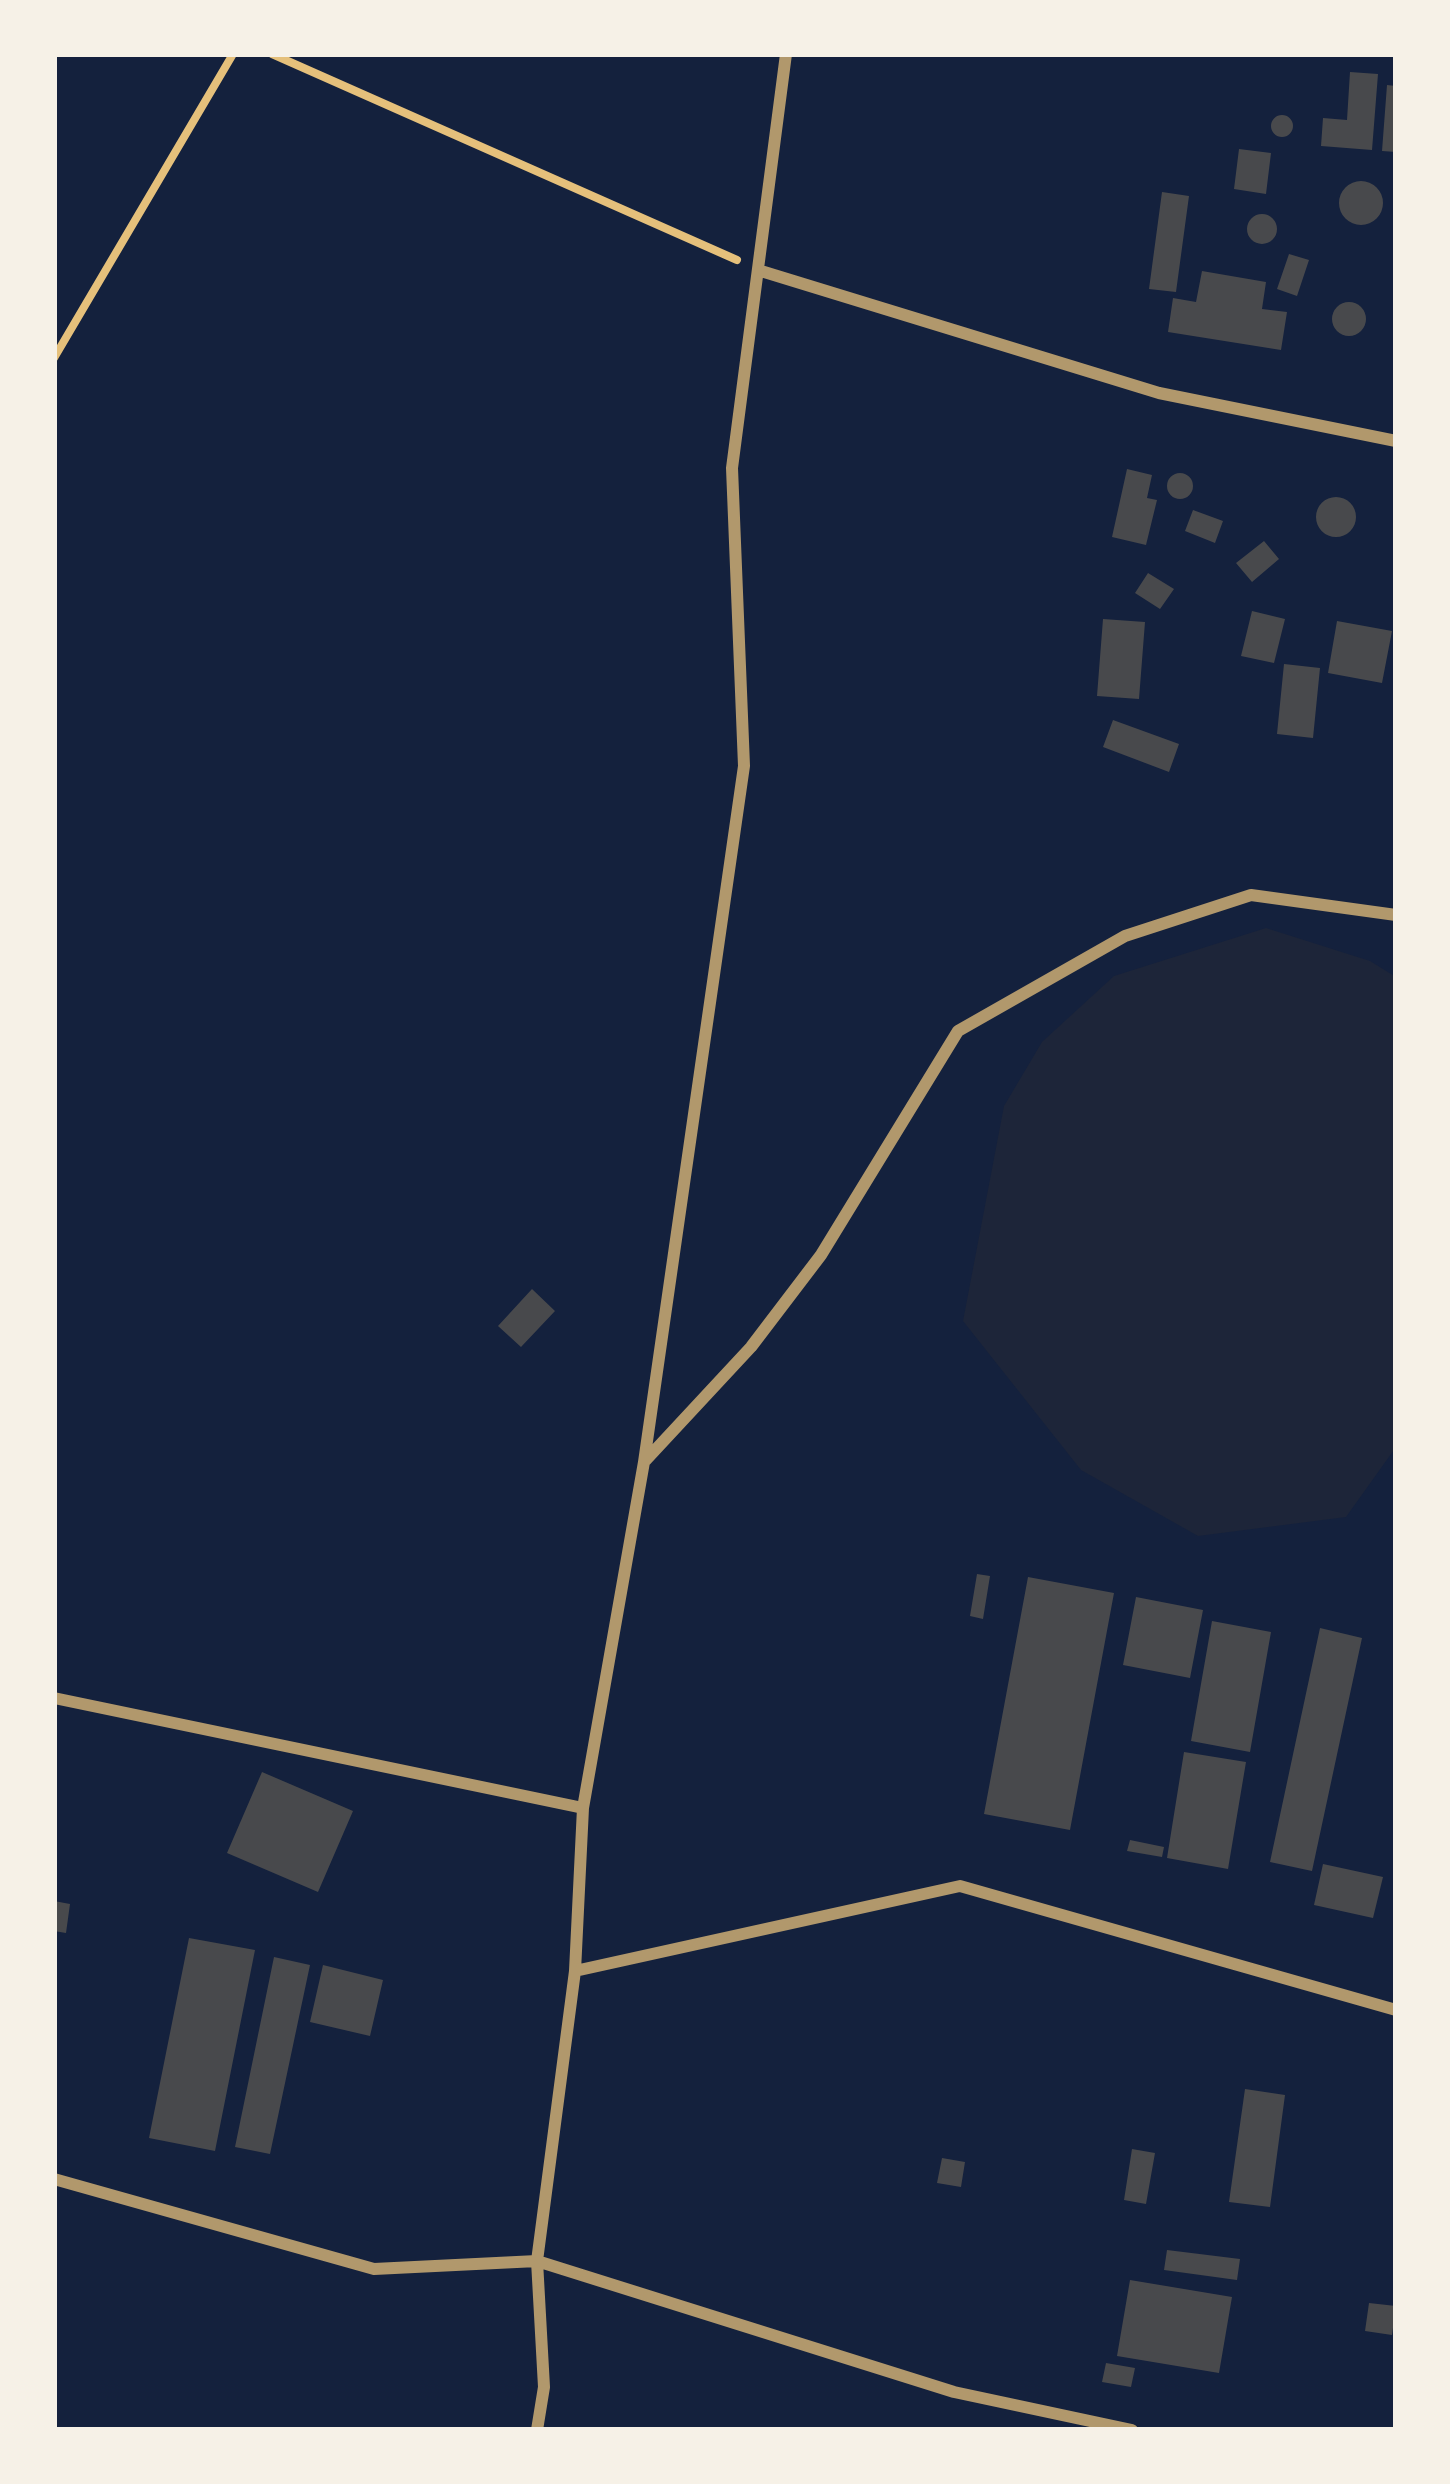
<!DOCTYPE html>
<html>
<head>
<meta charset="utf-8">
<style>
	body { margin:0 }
	#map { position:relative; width:1450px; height:2484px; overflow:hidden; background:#14213d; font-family:"Varela Round",sans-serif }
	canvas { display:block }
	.frame { position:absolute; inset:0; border:57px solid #f6f1e7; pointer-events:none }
</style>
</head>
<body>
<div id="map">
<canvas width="1450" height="2484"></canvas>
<div class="frame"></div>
</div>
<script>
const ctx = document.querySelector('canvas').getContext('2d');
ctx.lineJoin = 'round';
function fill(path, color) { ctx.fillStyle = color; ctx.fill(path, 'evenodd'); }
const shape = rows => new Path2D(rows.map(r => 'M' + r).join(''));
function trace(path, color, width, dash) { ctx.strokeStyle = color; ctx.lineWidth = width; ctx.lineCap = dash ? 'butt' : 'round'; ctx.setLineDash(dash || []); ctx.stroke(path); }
fill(shape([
	[1266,928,1370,961,1396,977,1396,1447,1346,1517,1198,1536,1081,1470,963,1321,1004,1106,1042,1042,1114,976]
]), '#1d2539');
fill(shape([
	[1350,72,1378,74,1372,150,1321,146,1323,118,1347,120],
	[1387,85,1396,86,1396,152,1382,151],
	'1271 126a11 11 0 1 1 22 0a11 11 0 1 1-22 0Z',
	[1239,149,1271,153,1266,194,1234,189],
	'1339 203a22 22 0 1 1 44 0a22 22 0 1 1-44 0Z',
	[1162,192,1189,196,1176,292,1149,289],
	'1247 229a15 15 0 1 1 30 0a15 15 0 1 1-30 0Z',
	[1289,254,1309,260,1297,296,1277,289],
	[1202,271,1266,282,1262,309,1287,312,1281,350,1168,332,1173,298,1196,302],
	'1332 319a17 17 0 1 1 34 0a17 17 0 1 1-34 0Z',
	[1127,469,1152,475,1147,498,1157,500,1146,545,1112,537],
	'1167 486a13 13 0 1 1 26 0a13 13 0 1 1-26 0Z',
	'1316 517a20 20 0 1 1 40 0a20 20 0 1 1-40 0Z',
	[1193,510,1223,521,1215,543,1185,531],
	[1264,541,1279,559,1252,582,1236,563],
	[1148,573,1174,589,1160,609,1135,593],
	[1252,611,1285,619,1274,663,1241,656],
	[1103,619,1145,622,1139,699,1097,696],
	[1337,621,1392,631,1382,683,1328,673],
	[1284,664,1320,668,1313,738,1277,734],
	[1113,720,1179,744,1169,772,1103,747],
	[532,1289,555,1311,521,1347,498,1326],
	[977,1574,990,1576,983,1619,970,1616],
	[1028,1577,1114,1593,1070,1830,984,1814],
	[1136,1597,1203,1610,1190,1678,1123,1665],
	[1212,1621,1271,1632,1250,1752,1191,1741],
	[1320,1628,1362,1638,1312,1871,1270,1862],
	[1184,1752,1246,1762,1228,1869,1167,1858],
	[262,1772,353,1811,318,1892,227,1853],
	[1130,1840,1164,1847,1162,1857,1127,1851],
	[1323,1864,1383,1877,1373,1918,1314,1905],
	[54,1901,70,1904,66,1933,54,1931],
	[189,1938,255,1950,215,2151,149,2138],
	[274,1957,310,1965,270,2154,235,2147],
	[323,1965,383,1980,370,2036,310,2022],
	[1245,2089,1285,2095,1270,2207,1229,2202],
	[1132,2149,1155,2153,1146,2204,1124,2200],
	[942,2158,965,2162,961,2187,937,2183],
	[1167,2250,1240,2259,1237,2280,1164,2270],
	[1130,2280,1232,2297,1219,2373,1117,2356],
	[1369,2303,1396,2306,1392,2335,1365,2331],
	[1106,2363,1135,2368,1131,2387,1102,2382]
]), '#48494c');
trace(shape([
	[272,54,737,260],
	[54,358,233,54]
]), '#e5c07b', 8);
trace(shape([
	[761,271,1159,393,1396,441],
	[645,1461,751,1347,821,1255,958,1031,1125,936,1251,895,1396,915],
	[54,1698,583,1808],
	[575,1971,960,1886,1396,2010],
	[54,2179,374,2269,537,2261,954,2392,1132,2430],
	[537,2430,544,2387,537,2261,575,1971,583,1808,644,1462,744,766,732,468,786,54]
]), '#b1986c', 12);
</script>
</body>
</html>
